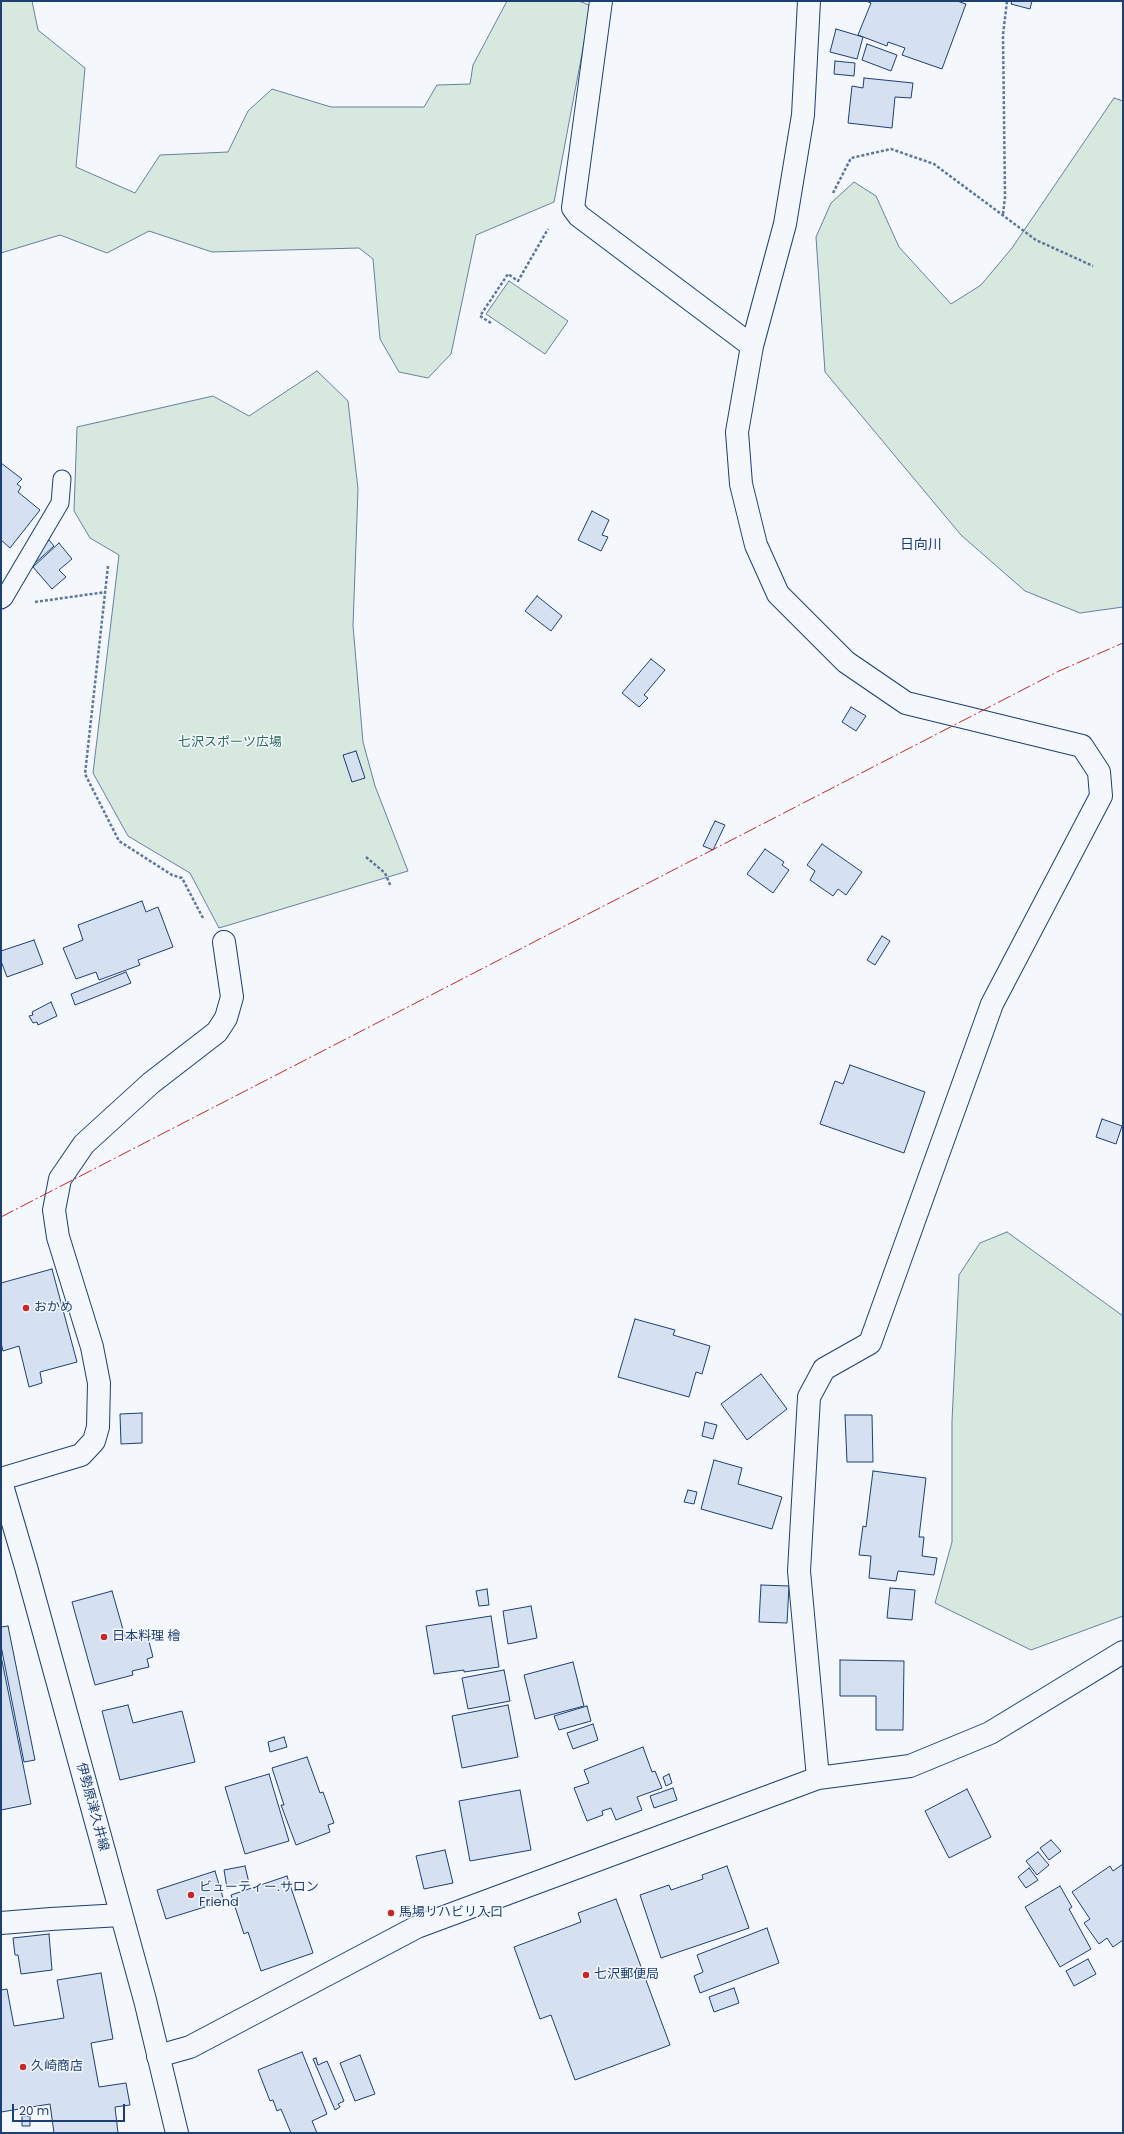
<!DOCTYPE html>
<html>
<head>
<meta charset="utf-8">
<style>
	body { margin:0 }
	#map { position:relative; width:1124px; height:2134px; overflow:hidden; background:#f4f7fb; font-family:Poppins,sans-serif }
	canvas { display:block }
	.frame { position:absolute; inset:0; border:2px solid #1d3f73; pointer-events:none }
	.scale { position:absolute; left:12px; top:2104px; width:113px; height:18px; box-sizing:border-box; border:2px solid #1d3f73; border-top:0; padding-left:5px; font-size:12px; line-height:14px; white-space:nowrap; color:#1d3f73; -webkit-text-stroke:3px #f4f7fb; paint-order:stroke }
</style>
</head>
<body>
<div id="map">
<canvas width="1124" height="2134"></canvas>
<div class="frame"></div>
<div class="scale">20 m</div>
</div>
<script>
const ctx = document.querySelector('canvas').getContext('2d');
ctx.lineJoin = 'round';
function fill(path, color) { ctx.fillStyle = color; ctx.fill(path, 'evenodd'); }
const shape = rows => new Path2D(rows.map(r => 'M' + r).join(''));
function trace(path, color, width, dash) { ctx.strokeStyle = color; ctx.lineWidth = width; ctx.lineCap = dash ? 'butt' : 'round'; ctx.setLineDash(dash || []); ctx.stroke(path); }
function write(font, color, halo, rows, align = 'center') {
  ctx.font = font + ' Poppins,"Noto Sans JP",sans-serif'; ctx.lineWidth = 3; ctx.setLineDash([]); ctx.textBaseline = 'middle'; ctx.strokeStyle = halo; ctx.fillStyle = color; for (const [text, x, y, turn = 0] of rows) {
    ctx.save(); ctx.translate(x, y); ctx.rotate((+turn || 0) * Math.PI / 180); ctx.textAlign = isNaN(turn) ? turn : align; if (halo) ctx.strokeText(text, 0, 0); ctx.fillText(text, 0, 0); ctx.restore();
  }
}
const green = shape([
	[1,1,32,1,38,30,85,68,76,167,135,193,160,155,228,152,248,111,272,89,331,107,424,107,437,85,470,84,473,65,507,1,579,1,591,6,554,202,476,235,451,354,428,378,399,372,380,339,373,259,359,248,212,252,149,231,107,253,60,235,1,253,1,1],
	[1114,98,1123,101,1123,607,1080,613,1025,591,961,535,825,372,816,237,831,203,854,182,876,196,899,247,951,304,981,285,1012,248,1114,98],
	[509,281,568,321,545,354,486,314,509,281],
	[317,371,348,401,358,489,353,626,363,742,375,786,408,871,219,928,190,873,128,836,93,773,119,555,90,538,74,511,77,427,213,396,249,416,317,371],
	[1007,1232,1123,1316,1123,1616,1031,1650,935,1603,952,1542,952,1421,959,1275,980,1243,1007,1232]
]);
fill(green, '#d7e8df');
trace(green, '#687fa3', 1);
const building = shape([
	[866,1,957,1,966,4,942,69,902,55,905,48,888,42,887,46,858,35,871,3,866,1],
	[1012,1,1032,1,1030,9,1011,4,1012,1],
	[836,29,863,37,857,59,830,52,836,29],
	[867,44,897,55,891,71,862,60,867,44],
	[835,61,855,63,854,76,834,74,835,61],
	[864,78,913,83,911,98,895,97,892,128,848,123,852,86,863,88,864,78],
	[1,463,22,479,17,484,21,487,18,492,40,510,10,548,1,540,1,463],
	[592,511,609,520,602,535,608,537,601,551,578,540,592,511],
	[49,540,54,546,33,565,28,558,49,540],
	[59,543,72,559,59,570,66,577,52,589,33,567,59,543],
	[537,596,562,616,551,631,525,611,537,596],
	[651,659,665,670,644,695,648,698,639,707,622,693,651,659],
	[851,707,866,716,856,731,842,722,851,707],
	[356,751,365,778,352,782,343,755,356,751],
	[715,821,725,825,713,850,703,846,715,821],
	[822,844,862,872,846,895,838,889,833,896,810,880,815,871,807,865,822,844],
	[765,849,784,862,782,865,789,870,773,893,747,874,765,849],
	[142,901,146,912,158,907,173,947,138,960,140,965,99,980,96,972,76,979,63,948,83,940,78,925,142,901],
	[882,936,890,941,875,965,867,960,882,936],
	[34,940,43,964,7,977,1,961,1,951,34,940],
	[126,972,131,983,75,1005,71,994,126,972],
	[51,1002,57,1016,38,1025,37,1022,33,1023,29,1016,33,1015,32,1012,51,1002],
	[850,1065,925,1092,904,1153,820,1124,835,1081,843,1084,850,1065],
	[1102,1119,1122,1126,1116,1144,1096,1137,1102,1119],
	[52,1269,77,1362,40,1372,42,1383,29,1387,19,1346,3,1351,1,1343,1,1283,52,1269],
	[635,1319,675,1330,673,1335,710,1346,702,1374,696,1372,689,1397,618,1377,635,1319],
	[761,1374,787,1409,747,1440,721,1404,761,1374],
	[142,1413,142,1443,121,1444,120,1414,142,1413],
	[845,1415,872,1415,873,1462,847,1462,845,1415],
	[705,1422,717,1425,713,1439,702,1436,705,1422],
	[714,1460,742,1468,738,1484,782,1497,772,1529,701,1509,714,1460],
	[873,1471,926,1478,919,1537,924,1537,922,1556,937,1558,934,1575,898,1571,896,1581,869,1578,871,1556,859,1555,863,1526,866,1527,873,1471],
	[688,1490,697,1492,694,1504,684,1502,688,1490],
	[761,1585,789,1586,787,1623,759,1622,761,1585],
	[890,1588,915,1590,912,1620,887,1618,890,1588],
	[487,1589,489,1605,479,1606,476,1591,487,1589],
	[112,1591,126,1640,147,1634,153,1657,147,1659,149,1667,132,1671,133,1675,95,1685,72,1602,112,1591],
	[531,1606,537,1638,508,1644,503,1611,531,1606],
	[491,1616,499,1667,464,1672,464,1670,434,1674,426,1626,491,1616],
	[8,1626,35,1760,24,1762,1,1646,1,1627,8,1626],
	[1,1656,31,1804,1,1810,1,1656],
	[840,1660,904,1661,903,1730,876,1730,876,1696,840,1696,840,1660],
	[573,1662,584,1706,535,1719,524,1675,573,1662],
	[504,1670,510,1701,468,1709,462,1678,504,1670],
	[128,1705,133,1723,182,1711,195,1762,120,1780,102,1711,128,1705],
	[508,1705,518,1757,462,1768,452,1716,508,1705],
	[587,1706,591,1721,559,1730,554,1716,587,1706],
	[593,1724,598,1740,573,1749,567,1733,593,1724],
	[284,1737,287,1747,270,1752,268,1742,284,1737],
	[643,1747,652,1772,655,1771,662,1788,637,1797,642,1810,616,1820,611,1808,602,1811,603,1815,587,1821,574,1788,589,1783,584,1770,643,1747],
	[307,1757,320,1793,323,1792,334,1823,328,1825,330,1832,296,1845,281,1805,284,1805,272,1768,307,1757],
	[269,1774,289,1841,245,1854,225,1787,269,1774],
	[669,1774,672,1783,666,1786,663,1777,669,1774],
	[673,1788,677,1800,654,1808,650,1796,673,1788],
	[967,1789,991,1837,949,1858,925,1811,967,1789],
	[520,1790,531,1850,470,1861,459,1801,520,1790],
	[1051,1840,1061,1851,1049,1860,1040,1848,1051,1840],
	[445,1850,453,1883,424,1889,416,1856,445,1850],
	[1038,1852,1049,1865,1037,1875,1026,1861,1038,1852],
	[1123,1864,1123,1940,1113,1947,1107,1938,1099,1944,1084,1923,1090,1919,1072,1892,1110,1866,1113,1871,1123,1864],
	[245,1866,249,1883,227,1888,224,1870,245,1866],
	[727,1866,749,1928,661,1958,640,1895,669,1885,671,1890,703,1879,702,1875,727,1866],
	[1029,1868,1038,1880,1026,1888,1018,1877,1029,1868],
	[215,1871,224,1901,166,1919,157,1890,215,1871],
	[287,1876,313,1953,261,1971,248,1932,244,1934,231,1895,287,1876],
	[1060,1886,1072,1907,1069,1909,1091,1949,1060,1967,1025,1907,1060,1886],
	[616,1899,670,2045,575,2080,551,2015,540,2019,514,1947,581,1922,578,1913,616,1899],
	[767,1928,779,1963,700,1993,694,1976,703,1972,697,1955,767,1928],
	[49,1934,52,1970,21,1974,18,1955,15,1955,13,1938,49,1934],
	[1088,1959,1096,1974,1074,1986,1066,1971,1088,1959],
	[101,1973,113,2039,91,2043,99,2087,126,2083,130,2105,115,2107,118,2133,54,2133,50,2104,1,2112,1,1990,7,1989,14,2026,64,2018,57,1980,101,1973],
	[734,1988,739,2003,714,2012,709,1997,734,1988],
	[302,2052,327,2114,312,2121,317,2133,291,2133,281,2109,277,2111,273,2100,270,2101,258,2070,302,2052],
	[360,2055,375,2094,355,2101,340,2063,360,2055],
	[316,2058,318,2065,327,2061,344,2101,338,2104,340,2107,335,2110,313,2059,316,2058],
	[22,2116,30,2116,30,2126,22,2126,22,2116]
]);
fill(building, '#d5e0f0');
trace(building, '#1d3f73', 1);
const service = shape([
	[1,600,4,598,60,503,62,479]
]);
const minor = shape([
	[601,1,573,208,579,216,752,346],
	[809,1,803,115,785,224,752,346,737,432,741,484,756,545,778,594,846,662,906,703,1082,746,1099,772,1101,796,992,1004,870,1343,824,1369,809,1397,799,1571,818,1778],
	[1,1479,81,1455,94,1441,98,1427,99,1383,92,1347,58,1237,54,1210,60,1179,84,1144,151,1083,217,1032,226,1018,232,997,224,942],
	[1,1923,51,1919,121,1915],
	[158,2056,190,2047,417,1927,818,1778,910,1766,990,1733,1123,1652]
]);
const primary = shape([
	[1,1482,26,1567,145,2000,177,2133]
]);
trace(service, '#1d3f73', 19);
trace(minor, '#1d3f73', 24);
trace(primary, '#1d3f73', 24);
trace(shape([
	[833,193,851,158,891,149,934,164,1036,240,1093,266],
	[1003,214,1005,197,1003,35,1007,1],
	[491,323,480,316,508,274,518,281,548,229],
	[108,566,85,774,119,841,172,875,182,878,204,920],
	[35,602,106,592],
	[366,857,385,873,391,887]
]), '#5e769c', 2.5, [3, 2]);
trace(service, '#f4f7fb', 17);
trace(minor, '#f4f7fb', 22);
trace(primary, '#f4f7fb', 22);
trace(shape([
	[1,1217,1059,671,1123,643]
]), '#c62828', 1, [14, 3, 2, 3]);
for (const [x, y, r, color] of [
	[26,1308,4,"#c62828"],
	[104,1637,4,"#c62828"],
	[191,1895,4,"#c62828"],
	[391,1913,4,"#c62828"],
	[586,1975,4,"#c62828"],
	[23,2067,4,"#c62828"]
]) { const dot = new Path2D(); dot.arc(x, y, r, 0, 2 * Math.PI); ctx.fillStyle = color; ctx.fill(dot); trace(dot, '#f4f7fb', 1.5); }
write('13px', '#2c6c60', '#f4f7fb', [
	["七沢スポーツ広場",230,743]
]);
write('13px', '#1d3f73', '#f4f7fb', [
	["おかめ",34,1308],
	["日本料理 檜",112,1637],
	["ビューティー.サロン",199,1888],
	["Friend",199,1903],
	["馬場リハビリ入口",399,1913],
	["七沢郵便局",594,1975],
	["久崎商店",31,2067]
], 'left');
write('13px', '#1d3f73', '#f4f7fb', [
	["伊勢原津久井線",92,1807,75]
]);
write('14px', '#1d3f73', '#f4f7fb', [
	["日向川",921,545]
]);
</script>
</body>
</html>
